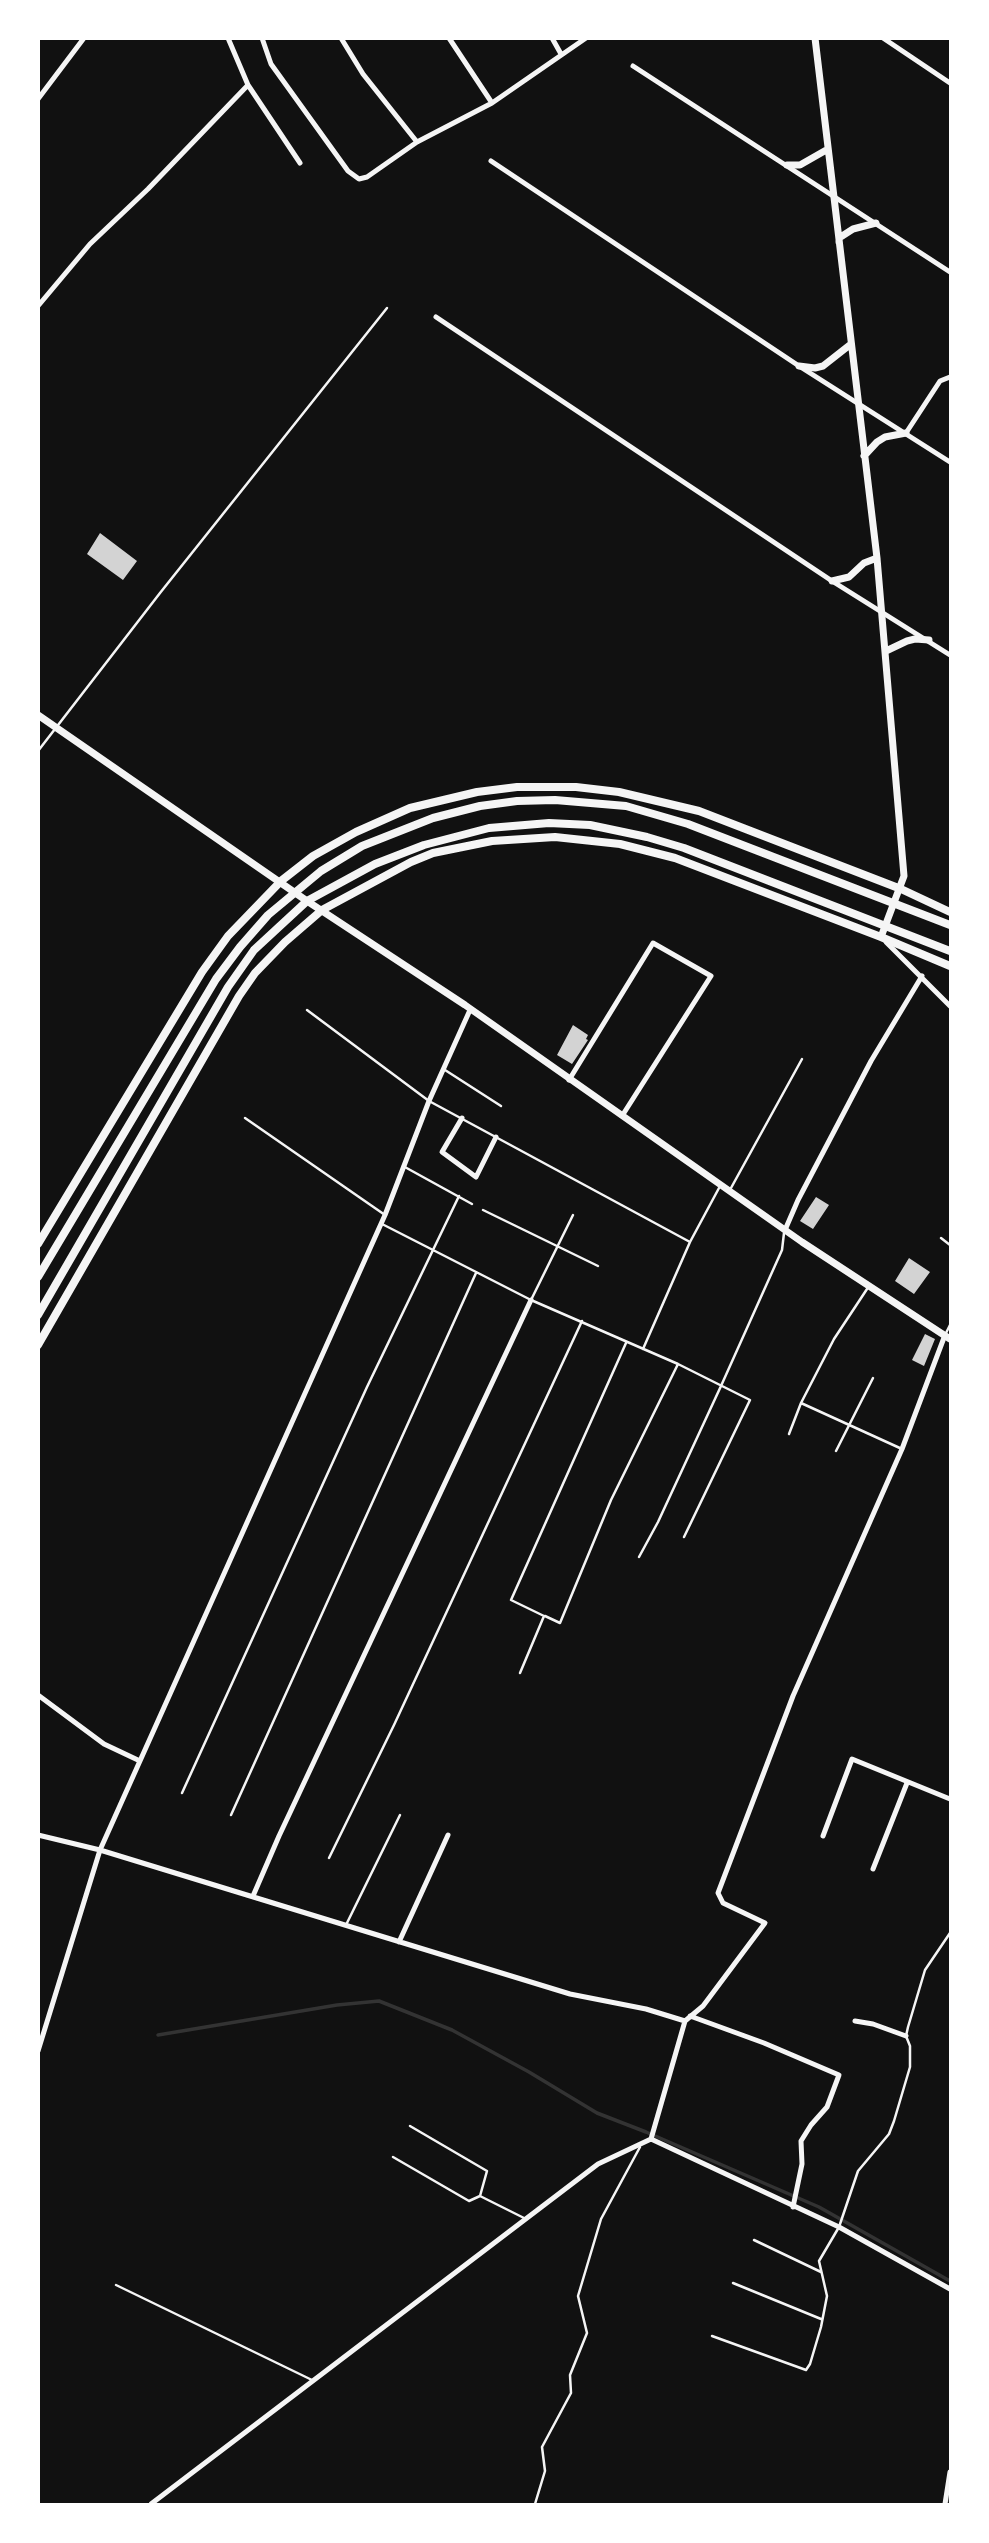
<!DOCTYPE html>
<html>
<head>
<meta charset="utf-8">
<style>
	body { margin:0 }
	#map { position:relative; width:989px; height:2543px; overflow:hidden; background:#111; font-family:Roboto,sans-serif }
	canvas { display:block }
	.frame { position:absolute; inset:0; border:40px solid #fff; pointer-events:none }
</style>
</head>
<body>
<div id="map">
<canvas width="989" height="2543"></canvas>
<div class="frame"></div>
</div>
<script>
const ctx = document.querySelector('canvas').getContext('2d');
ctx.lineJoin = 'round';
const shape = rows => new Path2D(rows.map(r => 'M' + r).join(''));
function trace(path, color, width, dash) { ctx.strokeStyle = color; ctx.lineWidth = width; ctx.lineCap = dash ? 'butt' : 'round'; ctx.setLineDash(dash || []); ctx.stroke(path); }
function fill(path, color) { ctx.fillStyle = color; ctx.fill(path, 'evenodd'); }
trace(shape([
	[158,2035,337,2005,379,2001,452,2030,529,2072,597,2113,646,2132,819,2207,950,2281],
	[949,2501,950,2495]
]), '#333', 3.5);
fill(shape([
	[100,533,137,561,123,580,87,554],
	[573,1025,588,1035,586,1039,588,1040,572,1064,557,1055],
	[816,1197,829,1205,813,1229,800,1221],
	[909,1258,930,1272,914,1294,895,1281],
	[925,1334,935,1339,924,1366,912,1360]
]), '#d3d3d3');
trace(shape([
	[38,751,160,593,387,308],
	[307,1010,429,1101,690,1242],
	[445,1070,501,1106],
	[245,1118,385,1215],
	[403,1166,472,1204],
	[731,1188,802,1059],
	[483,1210,598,1266],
	[382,1224,531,1300,678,1364,750,1400,684,1537],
	[941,1238,950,1245],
	[531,1300,573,1215],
	[945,1335,950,1325],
	[643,1349,690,1242,719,1188],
	[801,1403,902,1449],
	[789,1434,801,1403,834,1339,869,1286],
	[836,1451,873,1378],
	[639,1557,658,1522,721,1386,782,1250,784,1233],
	[545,1616,560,1623,611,1500,678,1364],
	[520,1673,544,1616,511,1600,626,1343],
	[182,1793,367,1387,459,1196],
	[231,1815,476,1273],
	[329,1858,394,1725,582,1321],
	[346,1925,400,1815],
	[410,2126,487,2171,480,2196],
	[393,2157,469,2201,480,2196],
	[480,2196,526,2219],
	[754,2240,821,2272],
	[733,2283,821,2319],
	[116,2285,312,2380],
	[712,2336,806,2370,810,2364,821,2327,827,2296,819,2261,839,2227,858,2171,889,2134,894,2121,910,2067,910,2046,906,2036,908,2027,925,1970,950,1933],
	[535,2504,545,2471,542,2447,571,2393,570,2375,587,2333,578,2296,601,2219,640,2147]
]), '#f5f5f5', 2.5);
trace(shape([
	[228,38,248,85,300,163],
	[262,38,271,64,348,171,359,179,367,177,417,142,492,103,586,38],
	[341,38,363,74,417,142],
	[449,38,492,103],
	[552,38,561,54],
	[883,38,950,83],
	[633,66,950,272],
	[38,99,84,38],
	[491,161,799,366,950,462],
	[38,306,90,244,148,189,248,85],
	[436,317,832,581,950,655],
	[906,433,940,381,950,377],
	[886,942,950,1006],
	[569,1080,653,943,711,976,622,1116],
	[462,1118,442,1152,476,1177,496,1137],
	[785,1230,798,1200,871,1061,922,976],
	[38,1695,104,1744,140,1761],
	[38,1835,100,1850,570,1994,646,2009,685,2021],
	[823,1836,852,1759,950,1799],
	[873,1869,907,1783],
	[253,1896,279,1836,531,1300],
	[399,1942,448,1835],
	[690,2016,764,2043,839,2075,827,2107,811,2125,801,2141,802,2164,793,2207],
	[855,2021,873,2024,906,2036],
	[38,2051,100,1850,385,1215,429,1101,470,1010],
	[651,2139,685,2021,703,2006,765,1923,723,1903,718,1893,793,1696,902,1449,945,1335],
	[651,2139,839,2227,950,2289],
	[151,2504,598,2164,651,2139],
	[945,2504,950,2472]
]), '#f5f5f5', 5);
trace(shape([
	[815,38,877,558,904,876,881,937],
	[787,165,800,165,828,149],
	[839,242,839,238,853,229,876,223],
	[799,366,815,368,823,366,851,344],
	[864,456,877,442,885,437,906,433],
	[832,581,849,577,864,563,877,558],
	[886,651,907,641,915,639,929,640],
	[38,715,307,901,465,1005,802,1242,950,1339]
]), '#f5f5f5', 7);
trace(shape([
	[38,1244,202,972,228,936,281,881,313,856,356,832,410,808,477,792,517,787,576,787,619,792,699,811,901,889,950,912],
	[38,1277,216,979,240,947,268,915,321,871,362,846,433,818,480,806,517,801,555,800,626,806,688,824,950,925],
	[38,1315,228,987,254,950,307,901,375,864,424,845,489,828,549,823,590,825,647,837,684,848,950,951],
	[38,1345,239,996,255,973,285,942,322,910,411,862,433,853,492,841,555,837,620,844,675,858,881,937,950,966]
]), '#f5f5f5', 8);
</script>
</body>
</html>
